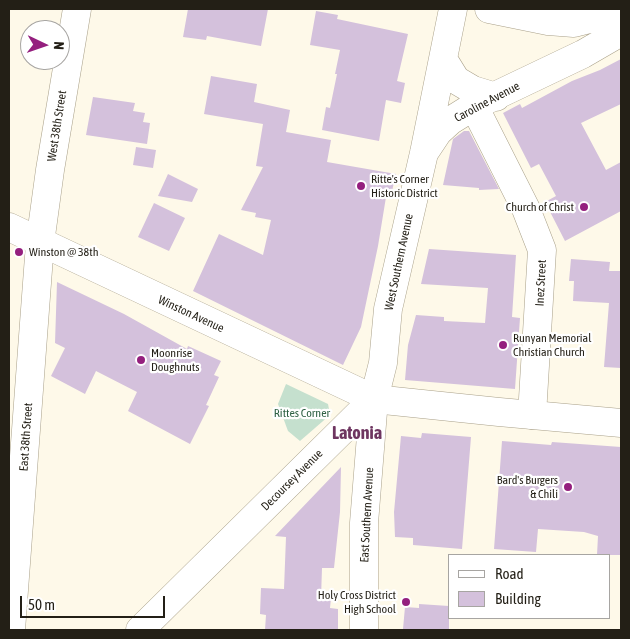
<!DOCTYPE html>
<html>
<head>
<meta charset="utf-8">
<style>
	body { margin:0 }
	#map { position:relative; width:630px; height:639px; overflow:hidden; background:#fef9e9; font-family:"Asap Condensed",sans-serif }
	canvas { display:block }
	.frame { position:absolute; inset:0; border:10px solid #231f16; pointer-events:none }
	.legend { position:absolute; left:448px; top:554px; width:162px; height:65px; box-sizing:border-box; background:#fff; border:1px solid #a7a5a2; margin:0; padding:6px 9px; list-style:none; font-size:15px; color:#231f16 }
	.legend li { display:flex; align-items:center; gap:10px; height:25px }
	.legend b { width:25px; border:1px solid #a7a5a2 }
	.north { position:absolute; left:20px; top:20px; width:50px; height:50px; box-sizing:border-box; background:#fff; border:1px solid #a7a5a2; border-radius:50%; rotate:93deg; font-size:14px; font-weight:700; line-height:20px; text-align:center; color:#231f16 }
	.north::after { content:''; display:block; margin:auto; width:18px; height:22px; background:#941f7e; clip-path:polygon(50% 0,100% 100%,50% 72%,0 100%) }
	.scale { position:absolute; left:20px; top:596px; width:145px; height:22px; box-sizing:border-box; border:2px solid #231f16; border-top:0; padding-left:6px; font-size:15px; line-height:18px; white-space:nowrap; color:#231f16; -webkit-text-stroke:4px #fff; paint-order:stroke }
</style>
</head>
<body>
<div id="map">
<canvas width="630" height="639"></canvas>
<div class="frame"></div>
<ul class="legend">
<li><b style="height:6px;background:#fff"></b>Road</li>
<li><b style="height:14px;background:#d4c1dc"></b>Building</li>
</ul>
<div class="north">N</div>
<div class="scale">50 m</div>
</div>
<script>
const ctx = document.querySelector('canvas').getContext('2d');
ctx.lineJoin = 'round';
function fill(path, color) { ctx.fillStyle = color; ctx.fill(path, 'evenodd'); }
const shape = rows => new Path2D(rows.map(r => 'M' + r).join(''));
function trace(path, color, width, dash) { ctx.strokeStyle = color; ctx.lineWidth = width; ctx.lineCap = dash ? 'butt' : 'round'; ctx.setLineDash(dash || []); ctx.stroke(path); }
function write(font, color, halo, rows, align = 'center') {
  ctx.font = font + ' "Asap Condensed",sans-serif'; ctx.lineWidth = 4.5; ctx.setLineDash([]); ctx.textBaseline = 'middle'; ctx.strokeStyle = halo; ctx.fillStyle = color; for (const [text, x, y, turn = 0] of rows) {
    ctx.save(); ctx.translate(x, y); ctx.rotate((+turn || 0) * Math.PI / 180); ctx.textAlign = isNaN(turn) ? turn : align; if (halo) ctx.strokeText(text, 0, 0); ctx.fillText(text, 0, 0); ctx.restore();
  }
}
fill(shape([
	[286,384,328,404,330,415,300,441,288,431,278,404]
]), '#c5e0ce');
fill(shape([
	[188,9,268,9,261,46,207,36,206,40,183,37],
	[316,11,338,15,337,19,408,34,397,81,405,83,401,103,386,100,379,141,322,130,326,107,330,108,337,74,335,74,340,50,310,45],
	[621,59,621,104,581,123,606,170,621,162,621,211,565,241,545,202,556,196,539,164,531,168,503,113,520,104,522,108,572,81,600,70],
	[211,76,257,84,254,102,290,110,286,132,331,140,327,162,396,174,392,191,387,191,378,246,361,327,343,365,193,291,219,234,263,255,271,220,255,217,256,213,241,210,263,167,256,166,263,124,204,114],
	[93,97,135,103,133,111,145,113,143,122,150,123,147,144,86,135],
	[464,131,469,131,499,189,479,190,479,188,443,185,453,139],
	[136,147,156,150,153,168,133,165],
	[168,174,198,189,192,202,158,196],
	[154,203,185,218,169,251,138,237],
	[429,249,516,255,512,317,520,318,515,389,405,380,408,345,416,315,444,317,444,321,485,323,488,288,421,284],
	[571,259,610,262,609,271,621,271,621,368,604,367,609,303,573,301,574,281,569,281],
	[57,282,124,314,187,349,188,346,221,361,214,375,219,377,206,405,209,406,190,444,128,411,137,392,96,371,85,394,51,376,65,348,55,343],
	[422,433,471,437,462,549,413,545,413,538,395,537,394,512,401,436,421,438],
	[502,441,551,445,552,442,621,447,621,555,597,555,598,536,584,532,538,529,536,552,494,549],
	[341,467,340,512,334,568,322,568,321,598,331,598,330,608,338,609,338,630,265,630,266,615,260,614,261,588,284,589,286,537,275,536],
	[419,604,449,606,449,630,403,629,405,607,419,608]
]), '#d4c1dc');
const minor = shape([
	[489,9,548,21,574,23,621,11],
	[443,59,456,80,473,90,496,97],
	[474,106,526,209,542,250,532,415],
	[426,150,438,132,450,121,474,106,583,54,621,32],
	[11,630,40,243,50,170,77,9],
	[364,630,364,523,374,399,383,363,388,309,424,153,453,9]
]);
const major = shape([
	[9,227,374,399,499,412,621,423],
	[140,630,374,399]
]);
trace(minor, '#a9a089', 29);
trace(major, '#a9a089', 29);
trace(minor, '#fff', 28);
trace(major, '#fff', 28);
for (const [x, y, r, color] of [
	[361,186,5,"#941f7e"],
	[584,207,5,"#941f7e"],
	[19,252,5,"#941f7e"],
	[503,345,5,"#941f7e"],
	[141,360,5,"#941f7e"],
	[568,487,5,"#941f7e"],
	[406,602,5,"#941f7e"]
]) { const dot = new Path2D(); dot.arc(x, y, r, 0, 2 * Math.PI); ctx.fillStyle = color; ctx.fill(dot); trace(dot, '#fff', 2); }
write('12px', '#231f16', '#fff', [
	["Caroline Avenue",487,102,-28],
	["West 38th Street",57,126,-81],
	["West Southern Avenue",399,262,-78],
	["Inez Street",541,283,-87],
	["Winston Avenue",191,314,25],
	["East 38th Street",26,437,-86],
	["Decoursey Avenue",292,480,-45],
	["East Southern Avenue",367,515,-87]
]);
write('12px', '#231f16', '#fff', [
	["Ritte's Corner",371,179],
	["Historic District",371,193],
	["Church of Christ",574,207,"right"],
	["Winston @ 38th",29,252],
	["Runyan Memorial",513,338],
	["Christian Church",513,352],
	["Moonrise",151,353],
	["Doughnuts",151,367],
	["Bard's Burgers",558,480,"right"],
	["& Chili",558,494,"right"],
	["Holy Cross District",396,595,"right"],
	["High School",396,609,"right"]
], 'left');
write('12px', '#2f6144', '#fff', [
	["Rittes Corner",302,413]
]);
write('bold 18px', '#6e3560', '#fff', [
	["Latonia",357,433]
]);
</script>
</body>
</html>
